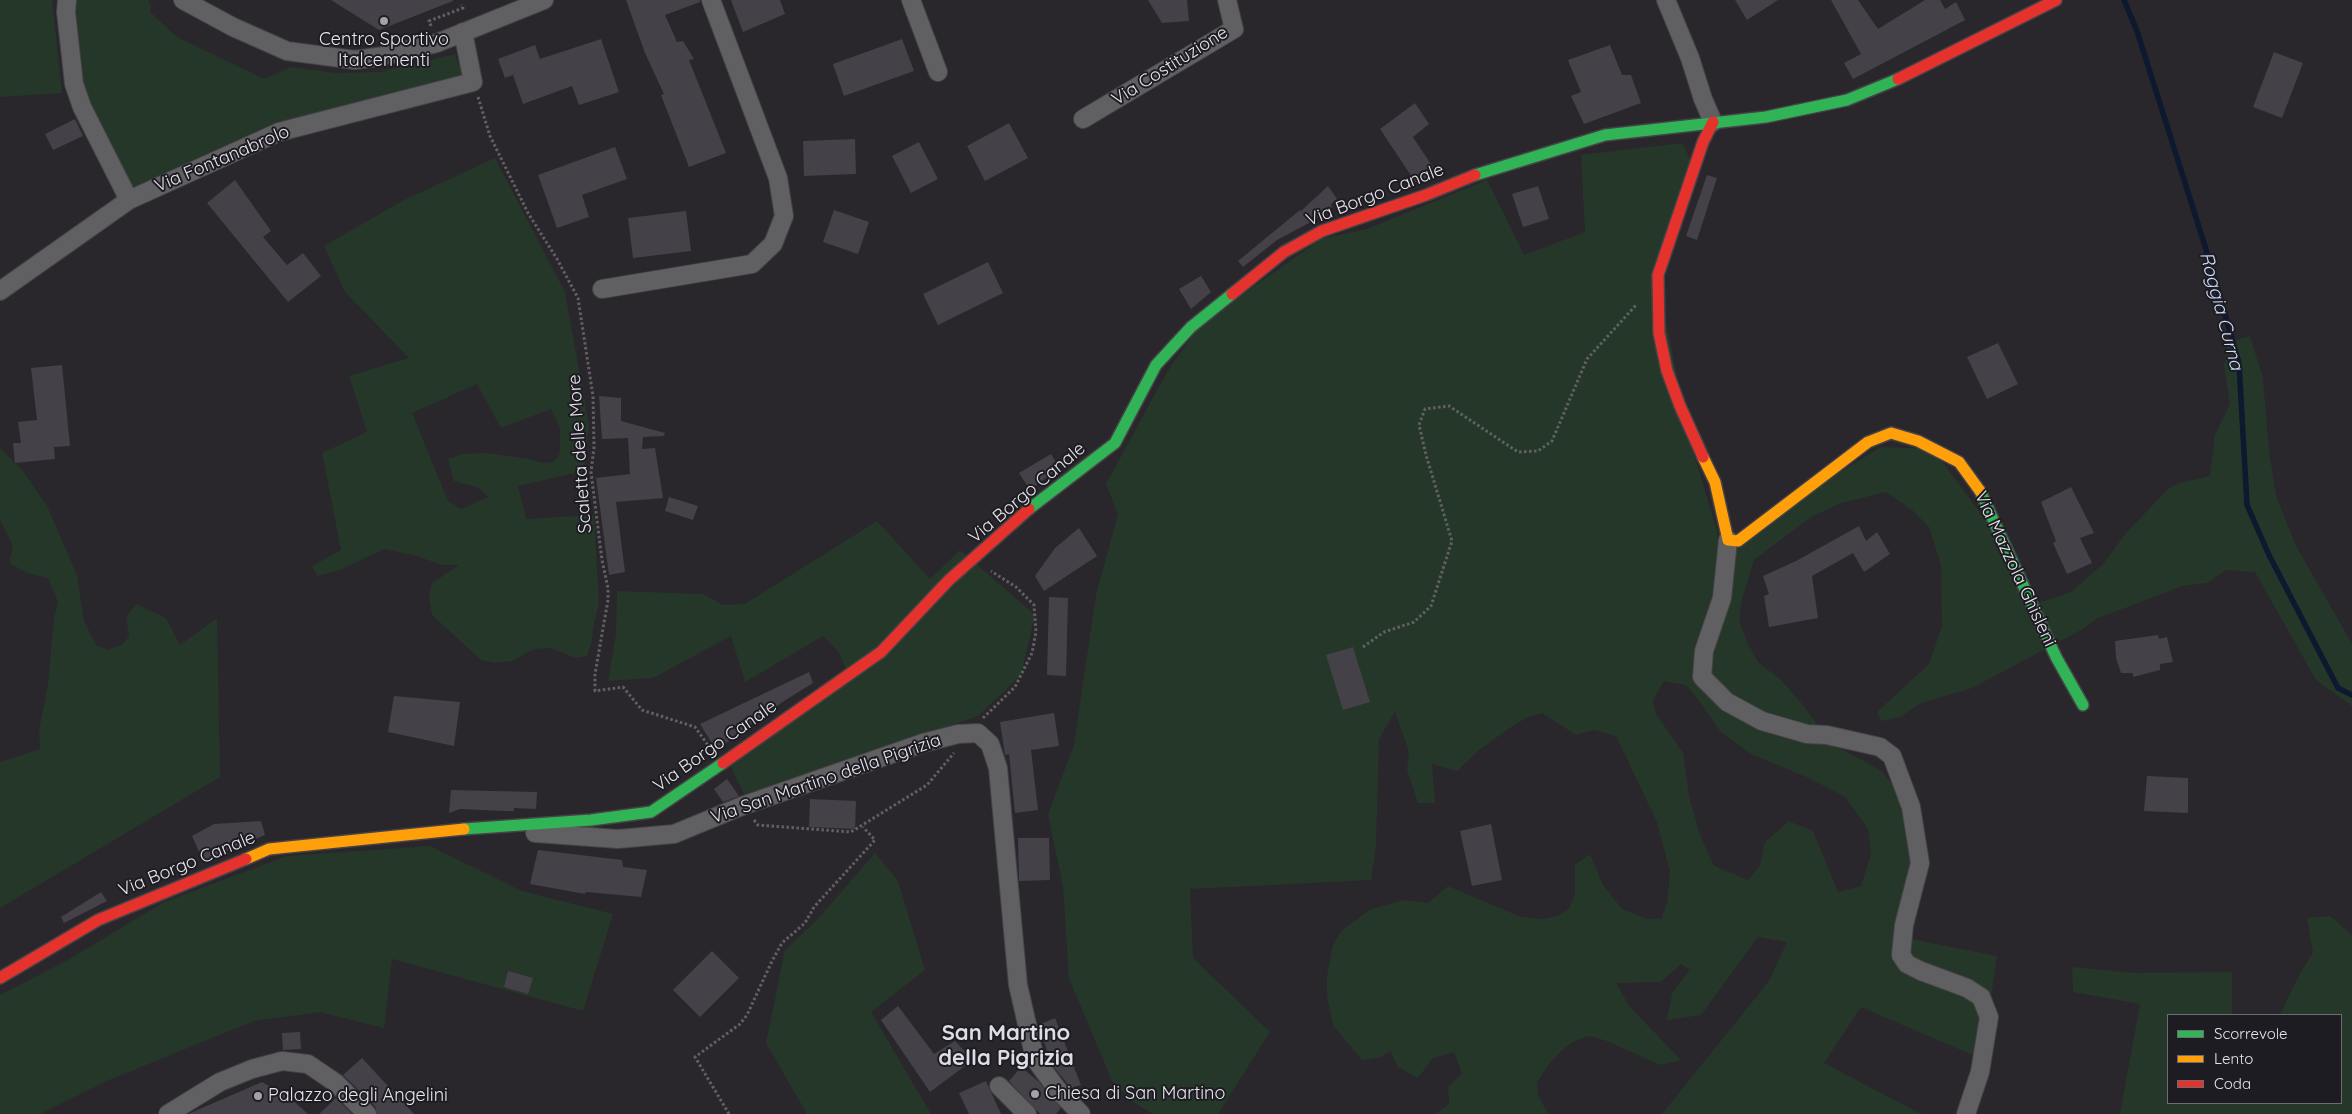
<!DOCTYPE html>
<html>
<head>
<meta charset="utf-8">
<style>
	body { margin:0 }
	#map { position:relative; width:2352px; height:1114px; overflow:hidden; background:#29272c; font-family:Quicksand,sans-serif }
	canvas { display:block }
	.legend { position:absolute; left:2167px; top:1014px; width:175px; height:90px; box-sizing:border-box; background:#1e1c23; border:1px solid #6e6c73; margin:0; padding:6px 9px; list-style:none; font-size:15px; color:#e7e5ea }
	.legend li { display:flex; align-items:center; gap:10px; height:25px }
	.legend b { width:25px; border:1px solid #6e6c73 }
</style>
</head>
<body>
<div id="map">
<canvas width="2352" height="1114"></canvas>
<ul class="legend">
<li><b style="height:6px;background:#30b455"></b>Scorrevole</li>
<li><b style="height:6px;background:#ff9f0a"></b>Lento</li>
<li><b style="height:6px;background:#e5322d"></b>Coda</li>
</ul>
</div>
<script>
const ctx = document.querySelector('canvas').getContext('2d');
ctx.lineJoin = 'round';
function fill(path, color) { ctx.fillStyle = color; ctx.fill(path, 'evenodd'); }
const shape = rows => new Path2D(rows.map(r => 'M' + r).join(''));
function trace(path, color, width, dash) { ctx.strokeStyle = color; ctx.lineWidth = width; ctx.lineCap = dash ? 'butt' : 'round'; ctx.setLineDash(dash || []); ctx.stroke(path); }
function write(font, color, halo, rows, align = 'center') {
  ctx.font = font + ' Quicksand,sans-serif'; ctx.lineWidth = 4; ctx.setLineDash([]); ctx.textBaseline = 'middle'; ctx.strokeStyle = halo; ctx.fillStyle = color; for (const [text, x, y, turn = 0] of rows) {
    ctx.save(); ctx.translate(x, y); ctx.rotate((+turn || 0) * Math.PI / 180); ctx.textAlign = isNaN(turn) ? turn : align; if (halo) ctx.strokeText(text, 0, 0); ctx.fillText(text, 0, 0); ctx.restore();
  }
}
fill(shape([
	[0,0,52,0,62,93,0,97],
	[74,0,148,0,151,4,150,12,177,37,264,79,291,67,336,73,379,72,455,54,462,73,458,78,314,118,137,191,130,188,104,137,81,83],
	[1682,143,1690,159,1655,266,1689,437,1721,545,1881,447,1933,449,1995,533,2027,607,2071,592,2103,564,2126,533,2168,489,2180,483,2210,476,2215,435,2230,404,2224,366,2228,343,2250,336,2263,378,2269,451,2276,496,2296,546,2352,644,2352,706,2316,680,2255,572,2226,570,2207,583,2183,586,2096,619,2083,629,1972,688,1921,703,1900,717,1881,721,1877,712,1929,664,1942,626,1941,565,1929,527,1912,510,1886,492,1841,503,1811,517,1754,560,1741,603,1739,621,1748,644,1759,663,1781,680,1803,705,1831,743,1880,770,1904,797,1916,875,1906,938,1997,956,1982,1059,1861,1007,1824,1063,1921,1114,1662,1114,1769,981,1787,942,1758,937,1701,1015,1667,1020,1672,993,1690,970,1681,964,1661,982,1616,983,1630,1007,1681,1060,1660,1065,1607,1041,1589,1036,1575,1041,1562,1050,1549,1064,1537,1083,1538,1095,1547,1112,1550,1114,1435,1114,1449,1104,1448,1087,1462,1074,1454,1052,1433,1058,1418,1078,1398,1067,1390,1051,1381,1057,1362,1060,1333,1025,1327,996,1327,976,1333,945,1341,931,1371,909,1405,900,1428,903,1448,886,1521,917,1542,919,1558,916,1569,909,1575,893,1575,865,1590,854,1603,885,1622,909,1647,919,1661,919,1667,904,1670,872,1657,822,1616,736,1594,730,1576,735,1542,713,1526,718,1508,729,1478,751,1457,771,1432,764,1435,803,1418,803,1407,770,1409,752,1395,712,1379,739,1376,847,1371,880,1190,889,1193,958,1270,1032,1218,1114,1153,1114,1133,1102,1112,1081,1069,978,1063,887,1048,814,1074,745,1096,595,1118,514,1106,484,1167,372,1201,324,1321,239,1367,229,1487,180,1524,255,1585,232,1581,155],
	[1664,681,1686,685,1700,702,1720,731,1751,754,1811,779,1845,797,1868,829,1871,854,1861,886,1838,892,1813,831,1789,821,1765,842,1760,865,1748,880,1714,866,1700,835,1689,796,1683,753,1656,714,1653,700],
	[495,158,565,292,589,425,584,471,518,486,526,519,594,515,599,603,593,629,592,641,587,656,575,658,551,648,534,649,512,661,494,663,481,660,432,615,429,598,432,583,459,565,441,565,417,556,384,549,340,570,317,576,312,566,341,550,322,453,367,432,349,376,409,358,345,292,324,246,404,200],
	[477,384,501,428,551,409,560,428,560,453,554,462,542,463,529,459,487,453,463,454,448,459,454,481,477,487,488,497,461,509,448,501,412,413],
	[0,448,23,471,47,506,77,575,84,621,96,645,108,650,123,644,129,636,126,617,136,604,166,618,180,645,217,618,220,777,0,908,0,762,40,749,39,730,48,684,54,618,58,602,48,578,28,573,9,563,13,546,0,520],
	[877,521,930,579,960,550,1035,615,1021,675,978,716,798,779,744,794,729,763,851,681,838,651,823,636,745,682,731,636,653,678,608,681,616,634,617,591,703,594,723,605,745,604],
	[430,846,522,891,613,914,583,1011,392,959,384,1028,320,1012,254,1021,109,1080,40,1114,0,1114,0,995,68,960,164,902,287,856],
	[875,853,898,881,925,970,871,1012,931,1114,807,1114,766,1043,785,950,817,920],
	[2330,916,2352,935,2352,1114,2120,1114,2140,1004,2073,992,2072,967,2133,973,2232,972,2232,1015,2168,1015,2168,1103,2341,1103,2341,1015,2280,1015,2297,979,2313,952,2307,918]
]), '#253729');
trace(shape([
	[2124,0,2137,31,2205,246,2239,363,2247,505,2269,555,2338,688,2352,695]
]), '#0e182e', 5.5);
fill(shape([
	[331,0,453,0,453,1,379,30],
	[626,0,700,0,700,2,665,15,677,42,683,41,694,59,689,60,726,153,689,167,661,95,664,94,645,53],
	[731,0,780,0,785,14,743,32],
	[1148,0,1187,0,1189,21,1162,23],
	[1735,0,1778,0,1747,20],
	[1831,0,1858,0,1878,29,1925,0,1940,0,1945,9,1956,2,1965,20,1853,79,1844,63,1861,54],
	[601,39,619,92,579,105,572,86,523,104,513,75,505,78,498,59,535,45,540,59],
	[902,39,914,71,844,96,833,64],
	[1610,45,1622,75,1631,75,1641,103,1584,124,1571,96,1581,92,1568,60],
	[2274,52,2303,63,2282,118,2253,107],
	[1415,103,1429,124,1413,137,1438,175,1416,183,1380,129],
	[75,119,83,136,53,150,45,134],
	[1009,123,1028,158,985,181,967,146],
	[855,139,856,174,804,176,803,141],
	[919,142,938,179,911,193,892,156],
	[615,147,627,179,582,195,589,217,557,228,538,175],
	[1707,175,1717,178,1697,240,1686,236],
	[235,180,271,231,263,237,287,265,303,253,321,276,288,302,207,203],
	[1328,186,1337,199,1331,204,1332,207,1322,216,1277,240,1243,267,1238,261,1300,210,1301,211],
	[1538,186,1549,219,1523,227,1512,194],
	[834,210,869,222,858,254,823,242],
	[686,211,691,251,633,258,628,218],
	[988,262,1003,293,938,325,923,294],
	[1201,276,1211,292,1191,309,1179,289],
	[1998,343,2018,384,1987,399,1967,357],
	[62,365,70,446,54,447,55,459,15,463,13,443,21,443,18,422,37,420,31,368],
	[599,396,621,398,621,421,665,433,664,436,643,437,642,449,655,448,663,498,616,502,625,572,609,575,596,478,630,474,628,438,602,439],
	[1051,454,1059,468,1030,490,1019,473],
	[2071,487,2094,533,2080,538,2092,563,2067,574,2053,543,2056,541,2041,502],
	[669,497,698,506,693,520,665,511],
	[1859,526,1866,541,1877,532,1890,554,1864,572,1853,553,1812,576,1818,618,1769,627,1764,596,1769,594,1763,576,1796,561],
	[1079,528,1097,556,1044,591,1035,576,1055,548],
	[1049,597,1068,598,1066,676,1047,675],
	[2158,635,2159,639,2167,637,2173,662,2160,664,2160,670,2133,677,2133,673,2121,673,2116,658,2115,641],
	[1353,647,1370,702,1343,710,1326,655],
	[809,672,813,683,784,701,716,750,700,724],
	[394,696,460,702,454,746,388,732],
	[1054,713,1059,746,1031,750,1038,810,1015,813,1009,754,1005,755,1000,722],
	[2147,776,2188,778,2188,813,2144,811],
	[727,779,739,796,723,802,714,789],
	[451,790,537,792,536,809,514,808,514,811,504,811,460,809,449,813],
	[810,799,856,801,855,829,809,827],
	[261,821,265,835,203,861,192,836,214,824],
	[1491,824,1502,880,1472,886,1460,831],
	[1018,838,1049,838,1050,880,1019,881],
	[538,850,622,860,623,867,647,870,641,897,586,892,585,894,530,884],
	[101,892,107,901,64,923,61,917],
	[712,951,739,978,700,1017,673,990],
	[508,971,533,978,528,994,504,987],
	[898,1006,934,1054,955,1041,973,1060,930,1092,881,1020],
	[1055,1018,1081,1085,1071,1088,1053,1066,1039,1029,1038,1025],
	[300,1032,301,1049,283,1050,282,1033],
	[362,1058,414,1114,377,1114,375,1106,343,1075],
	[1021,1067,1039,1082,1061,1108,1056,1114,1040,1114,1009,1081],
	[986,1081,1001,1114,969,1114,959,1093],
	[262,1082,290,1098,308,1114,188,1114],
	[336,1098,352,1114,319,1114]
]), '#444149');
const street = shape([
	[67,0,66,12,74,84,82,107,129,200,279,132,473,82,463,32],
	[183,0,233,27,287,51,355,60,384,56,437,43,544,0],
	[911,0,938,72],
	[1666,0,1690,58,1703,99,1713,122],
	[1083,119,1234,29,1227,0],
	[602,289,752,264,773,244,784,216,778,178,711,0],
	[0,291,129,200],
	[1728,540,1722,598,1704,651,1702,677,1727,702,1762,721,1807,734,1827,735,1880,747,1892,756,1911,807,1920,863,1904,925,1901,955,1907,964,1921,971,1967,988,1981,997,1989,1017,1980,1072,1966,1114],
	[535,833,618,839,674,834,742,806,923,743,958,734,978,733,990,744,998,768,1018,985,1035,1059,1057,1089,1081,1114],
	[999,1086,1027,1114],
	[168,1114,220,1082,252,1069,282,1061,308,1064,336,1083,367,1114]
]);
const fast = shape([
	[1475,175,1605,135,1766,117,1847,100,1898,79],
	[1980,491,2056,657,2083,705],
	[1029,509,1115,443,1156,365,1191,327,1232,294],
	[464,829,591,820,651,812,723,763]
]);
const slow = shape([
	[1703,457,1715,482,1728,540,1738,541,1868,442,1891,433,1918,441,1959,462,1980,491],
	[246,859,269,849,464,829]
]);
const jam = shape([
	[1898,79,2056,0],
	[1232,294,1284,252,1322,231,1426,195,1475,175],
	[1703,457,1680,406,1667,371,1659,333,1658,275,1703,142,1713,122],
	[723,763,881,652,949,580,1029,509],
	[0,978,98,920,246,859]
]);
trace(street, '#454347', 20);
trace(fast, '#454347', 14);
trace(slow, '#454347', 14);
trace(jam, '#454347', 14);
trace(shape([
	[431,26,429,21,463,8,461,5],
	[478,97,490,136,528,213,557,259,578,298,593,396,594,447,591,472,602,560,608,588,608,600,595,674,595,691,623,687,642,710,695,727,710,748],
	[1363,647,1384,632,1414,622,1431,606,1452,541,1426,455,1419,425,1425,409,1449,406,1518,452,1538,451,1552,441,1587,359,1637,304],
	[983,718,1015,687,1032,653,1036,632,1034,605,1016,587,991,571],
	[754,820,758,825,851,832,927,785,954,753],
	[729,1114,695,1057,740,1024,747,1015,772,961,782,943,805,923,814,907,875,840,863,827]
]), '#616163', 3, [2.5, 2.5]);
trace(street, '#605f62', 18);
trace(fast, '#30b455', 11);
trace(slow, '#ff9f0a', 11);
trace(jam, '#e5322d', 11);
for (const [x, y, r, color] of [
	[384,21,5,"#a4a2a8"],
	[1035,1094,5,"#a4a2a8"],
	[258,1096,5,"#a4a2a8"]
]) { const dot = new Path2D(); dot.arc(x, y, r, 0, 2 * Math.PI); ctx.fillStyle = color; ctx.fill(dot); trace(dot, '#1e1c23', 2); }
write('18px', '#e7e5ea', '#1e1c23', [
	["Centro Sportivo",384,40,"center"],
	["Italcementi",384,61,"center"],
	["Chiesa di San Martino",1045,1094],
	["Palazzo degli Angelini",268,1096]
], 'left');
write('18px', '#e7e5ea', '#1e1c23', [
	["Via Costituzione",1170,66,-32],
	["Via Fontanabrolo",222,159,-23],
	["Via Borgo Canale",1375,195,-21],
	["Scaletta delle More",580,454,-94],
	["Via Borgo Canale",1027,493,-40],
	["Via Mazzola Ghisleni",2015,569,65],
	["Via Borgo Canale",715,746,-35],
	["Via San Martino della Pigrizia",826,779,-19],
	["Via Borgo Canale",187,864,-22]
]);
write('italic 19px', '#ccddfd', '#1e1c23', [
	["Roggia Curna",2221,311,75]
]);
write('bold 22px', '#dedce5', '#1e1c23', [
	["San Martino",1006,1033],
	["della Pigrizia",1006,1058]
]);
</script>
</body>
</html>
